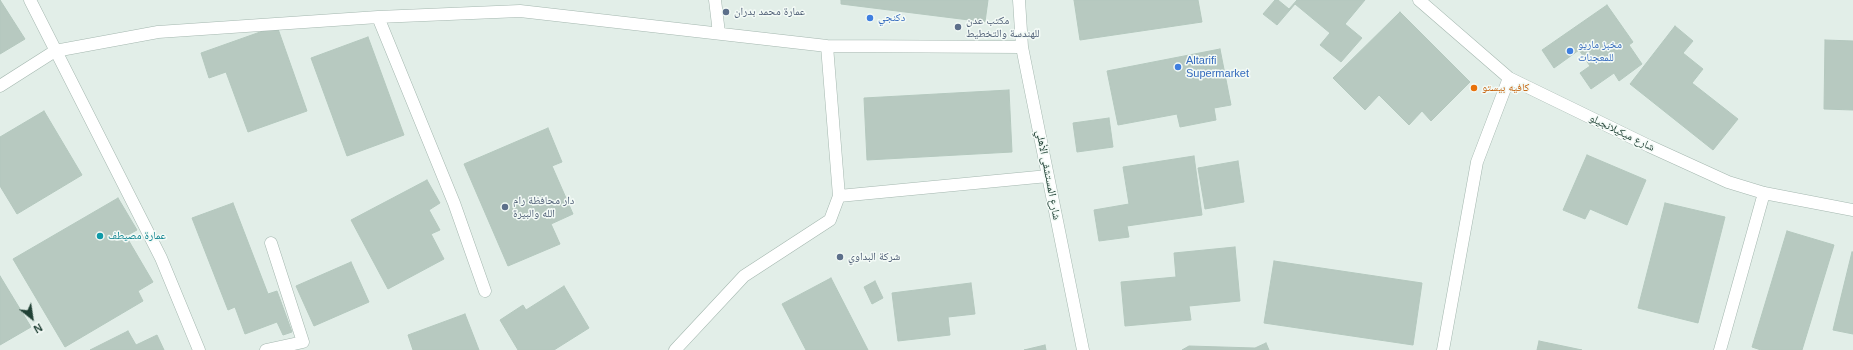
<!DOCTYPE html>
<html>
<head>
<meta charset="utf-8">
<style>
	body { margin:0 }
	#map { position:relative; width:1853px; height:350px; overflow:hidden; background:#e2eee8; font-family:Helvetica,sans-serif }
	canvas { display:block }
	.north { position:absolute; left:12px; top:298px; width:40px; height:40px; -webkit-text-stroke:3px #f3faf6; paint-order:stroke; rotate:150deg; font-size:11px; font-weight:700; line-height:16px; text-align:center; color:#204135 }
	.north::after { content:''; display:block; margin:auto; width:14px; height:18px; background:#204135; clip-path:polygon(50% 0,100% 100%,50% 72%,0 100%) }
</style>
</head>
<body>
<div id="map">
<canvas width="1853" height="350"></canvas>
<div class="north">N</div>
</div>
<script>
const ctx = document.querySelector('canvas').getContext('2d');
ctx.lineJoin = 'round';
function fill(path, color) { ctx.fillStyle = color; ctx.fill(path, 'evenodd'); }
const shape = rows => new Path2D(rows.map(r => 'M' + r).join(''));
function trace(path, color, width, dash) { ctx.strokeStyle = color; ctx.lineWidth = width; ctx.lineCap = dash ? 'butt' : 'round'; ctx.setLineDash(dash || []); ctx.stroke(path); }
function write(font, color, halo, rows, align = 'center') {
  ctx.font = font + ' Helvetica,"Noto Naskh Arabic",sans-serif'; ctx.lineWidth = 3; ctx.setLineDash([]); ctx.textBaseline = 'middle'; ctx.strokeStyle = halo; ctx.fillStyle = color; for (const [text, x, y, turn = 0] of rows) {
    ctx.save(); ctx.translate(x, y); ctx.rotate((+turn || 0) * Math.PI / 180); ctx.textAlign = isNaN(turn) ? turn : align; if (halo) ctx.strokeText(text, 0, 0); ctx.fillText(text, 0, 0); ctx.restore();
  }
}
const building = shape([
	[0,0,25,39,0,54,0,0],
	[841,0,988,0,985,22,841,4,841,0],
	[1074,0,1198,0,1202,22,1080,40,1074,0],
	[1275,0,1278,0,1289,9,1297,0,1365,0,1345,24,1362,38,1341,62,1320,45,1330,33,1295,4,1277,25,1263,14,1275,0],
	[1607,5,1633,42,1629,45,1642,64,1619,81,1614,73,1591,89,1580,73,1590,66,1579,50,1554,68,1542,50,1607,5],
	[1400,12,1470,82,1431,121,1422,111,1409,125,1379,95,1365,110,1333,78,1400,12],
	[277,26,307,111,248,132,226,72,209,78,201,53,277,26],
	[1675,26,1693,41,1683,53,1703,69,1692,83,1738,119,1713,150,1630,84,1675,26],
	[368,37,404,135,347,156,311,58,368,37],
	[1825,40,1853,41,1853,110,1824,109,1825,40],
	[1220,49,1231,105,1214,108,1216,120,1180,127,1177,114,1118,125,1107,71,1220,49],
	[1009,90,1012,152,867,160,864,98,1009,90],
	[44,111,82,175,17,214,0,186,0,137,44,111],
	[1109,118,1113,147,1077,152,1073,123,1109,118],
	[548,128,562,162,552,166,573,214,551,224,560,244,508,266,464,164,548,128],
	[1587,155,1646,180,1627,225,1590,209,1585,219,1563,210,1587,155],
	[1194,156,1202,215,1127,226,1129,237,1099,241,1094,210,1129,204,1123,167,1194,156],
	[1238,161,1244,202,1205,209,1198,168,1238,161],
	[427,180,440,203,429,210,440,230,431,234,444,259,388,289,351,220,427,180],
	[118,198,137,230,126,236,153,282,138,291,143,301,65,347,13,259,118,198],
	[233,203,268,294,277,291,292,332,283,335,277,322,245,334,235,307,228,310,192,218,233,203],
	[1665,203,1725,217,1698,323,1638,308,1665,203],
	[1787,231,1834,245,1802,350,1761,350,1752,347,1787,231],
	[1235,247,1240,301,1189,306,1191,320,1125,326,1121,282,1176,277,1174,253,1235,247],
	[1852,252,1853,252,1853,334,1833,330,1852,252],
	[1274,261,1422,283,1413,345,1264,323,1274,261],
	[351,262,369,302,314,326,296,286,351,262],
	[0,276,31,327,0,345,0,276],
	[831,278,868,350,806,350,782,304,831,278],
	[875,281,883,298,872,304,864,287,875,281],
	[971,283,975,314,948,317,950,335,898,341,892,293,971,283],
	[564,286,589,328,554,350,518,350,500,320,523,305,526,310,564,286],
	[465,314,479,350,413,350,408,335,465,314],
	[128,331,136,345,157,335,164,350,90,350,128,331],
	[1539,341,1582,350,1537,350,1539,341],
	[1266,343,1269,350,1182,350,1189,346,1255,348,1266,343],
	[1045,345,1046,350,1024,350,1045,345]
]);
fill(building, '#b7c9c0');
trace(building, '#b4c8be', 1);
const minor = shape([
	[30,0,161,258,199,350],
	[715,0,719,33],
	[1019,0,1022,47,1083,350],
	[1419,0,1509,78,1649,146,1728,182,1764,193,1853,210],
	[378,17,454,203,485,291],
	[0,86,55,51,158,32,378,17,520,11,827,46,1022,47],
	[839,196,1048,176],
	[266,350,303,342,271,243],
	[675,350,744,276,830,220,839,196,827,46],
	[1443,350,1477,162,1509,78],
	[1720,350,1764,193]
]);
trace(minor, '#a4b7af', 13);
trace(minor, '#fff', 12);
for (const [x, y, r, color] of [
	[726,12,4,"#5c6f8a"],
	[870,18,4,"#3f7fe0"],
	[958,27,4,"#5c6f8a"],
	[1570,51,4,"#3f7fe0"],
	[1178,67,4,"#3f7fe0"],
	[1474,88,4,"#e8710a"],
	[505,207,4,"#5c6f8a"],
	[100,236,4,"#0f9aa8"],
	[840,257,4,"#5c6f8a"]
]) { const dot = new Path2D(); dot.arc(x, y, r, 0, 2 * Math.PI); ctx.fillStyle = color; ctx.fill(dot); trace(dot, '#f3faf6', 1.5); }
write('11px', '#4e5e75', '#f3faf6', [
	["عمارة محمد بدران",734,12],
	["مكتب عدن",966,21],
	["للهندسة والتخطيط",966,34],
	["دار محافظة رام",513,201],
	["الله والبيرة",513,214],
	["شركة البداوي",848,257]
], 'left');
write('11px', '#366cbe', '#f3faf6', [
	["دكنجي",878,18],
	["مخبز ماريو",1578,45],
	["للمعجنات",1578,58],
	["Altarifi",1186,61],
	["Supermarket",1186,74]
], 'left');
write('11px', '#c56008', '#f3faf6', [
	["كافيه بيستو",1482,88]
], 'left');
write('11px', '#204135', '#f3faf6', [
	["شارع ميكيلانجيلو",1622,133,26],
	["شارع المستشفى الأهلي",1048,175,79]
]);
write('11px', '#0d838f', '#f3faf6', [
	["عمارة مصيطف",108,236]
], 'left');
</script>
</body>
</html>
